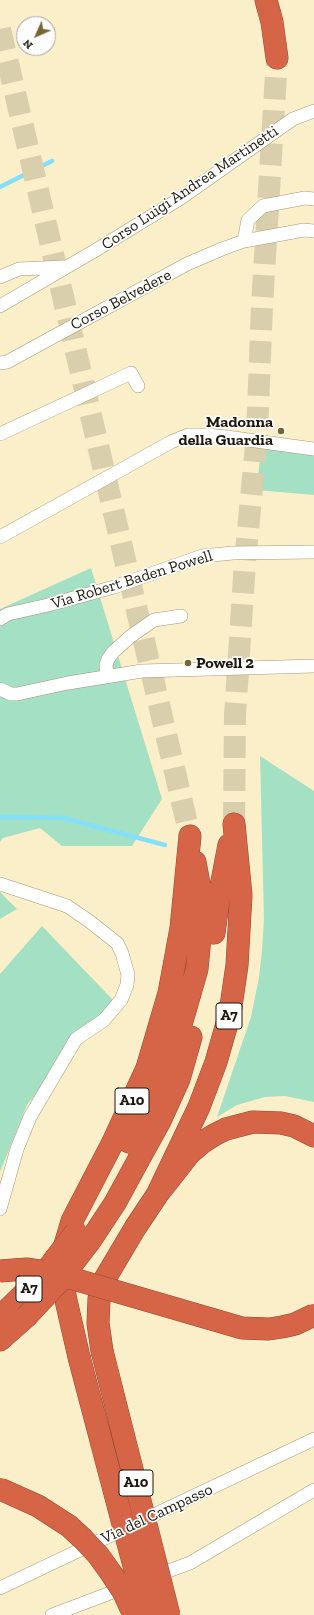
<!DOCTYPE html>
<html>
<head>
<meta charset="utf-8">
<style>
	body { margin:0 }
	#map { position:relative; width:314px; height:1615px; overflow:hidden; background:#fbefca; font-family:"Zilla Slab",serif }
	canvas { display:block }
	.north { position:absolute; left:16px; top:16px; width:40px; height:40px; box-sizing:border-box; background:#fdfdfd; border:1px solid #a3a19c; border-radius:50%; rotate:225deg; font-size:11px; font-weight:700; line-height:16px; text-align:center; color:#1d180b }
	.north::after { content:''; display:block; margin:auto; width:14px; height:18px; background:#766634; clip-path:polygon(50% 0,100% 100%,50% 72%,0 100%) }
</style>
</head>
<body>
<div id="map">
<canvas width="314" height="1615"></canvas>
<div class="north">N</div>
</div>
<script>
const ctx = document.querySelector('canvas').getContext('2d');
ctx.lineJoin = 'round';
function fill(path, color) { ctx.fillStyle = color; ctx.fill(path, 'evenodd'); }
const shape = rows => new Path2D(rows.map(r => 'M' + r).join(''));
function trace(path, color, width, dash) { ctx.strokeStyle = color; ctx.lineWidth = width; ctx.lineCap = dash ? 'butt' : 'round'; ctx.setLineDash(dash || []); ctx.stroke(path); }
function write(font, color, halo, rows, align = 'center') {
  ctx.font = font + ' "Zilla Slab",serif'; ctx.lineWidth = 3.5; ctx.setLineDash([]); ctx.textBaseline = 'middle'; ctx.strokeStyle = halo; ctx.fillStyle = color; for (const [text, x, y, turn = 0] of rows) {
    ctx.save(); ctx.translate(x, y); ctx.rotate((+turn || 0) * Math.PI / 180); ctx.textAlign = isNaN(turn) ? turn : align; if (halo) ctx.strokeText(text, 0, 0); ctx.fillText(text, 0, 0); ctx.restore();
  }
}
fill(shape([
	[262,446,314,455,314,495,256,490],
	[91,568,162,799,132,846,62,846,40,828,3,838,0,842,0,609],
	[260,756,314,791,314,1102,285,1096,265,1097,237,1105,217,1117,251,1017,259,977,262,951,264,919],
	[0,892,17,909,0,919],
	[42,926,113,1000,27,1105,0,1172,0,974]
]), '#a4e0c3');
trace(shape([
	[0,187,52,161],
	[0,817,63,818,165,845]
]), '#84dff9', 4.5);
trace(shape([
	[0,29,190,836],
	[234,824,235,715,245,562,257,435,262,306,277,58]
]), '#dacfad', 22, [22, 11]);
const minor = shape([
	[244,241,248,220,263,206,305,198,314,199],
	[0,277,19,269,64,267],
	[0,306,96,250,181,198,293,119,314,111],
	[0,363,7,362,187,264,222,249,244,241,304,230,314,231],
	[0,434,131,373,138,386],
	[0,537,171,442,188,435,206,435,227,437,314,449],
	[0,619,8,614,48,605,114,587,202,556,233,553,314,552],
	[107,676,106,665,108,659,113,652,131,636,154,620,181,616],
	[0,689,11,694,17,694,68,683,142,671,314,666],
	[0,884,67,906,89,921,117,943,122,953,128,975,127,985,121,1000,104,1020,76,1039,30,1117,17,1149,0,1209],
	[152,1577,190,1563,314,1490],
	[0,1588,314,1439],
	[52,1615,126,1587]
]);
const motorway = shape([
	[266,0,272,22,277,58],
	[214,933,219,897,229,845],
	[129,1142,164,1071,182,1021,197,969,203,905,195,862],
	[139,1159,160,1121,179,1079,191,1037],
	[157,1195,199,1107,216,1062,230,1013,237,965,241,895,234,824],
	[0,1317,45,1273,55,1259],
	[0,1340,26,1317],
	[102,1351,98,1323,99,1299,103,1282,135,1228,157,1195,190,1153,203,1142,214,1135,226,1129,253,1122,281,1123,294,1126,314,1136],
	[79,1357,65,1296,62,1255,72,1221,113,1142,147,1068,169,993,181,928,190,836]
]);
trace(minor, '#a49876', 14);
trace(motorway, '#954a33', 23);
trace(minor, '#fff', 13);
trace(motorway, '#d66548', 22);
const motorwayBridge = shape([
	[55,1259,76,1232],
	[0,1271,26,1269,53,1273,242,1328,269,1329,282,1327,295,1324,314,1315],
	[26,1317,56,1285,90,1241,115,1203,139,1159],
	[102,1351,169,1615],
	[79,1357,147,1615],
	[0,1489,38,1506,69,1526,83,1539,98,1555,111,1573,123,1591,134,1615]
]);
trace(motorwayBridge, '#954a33', 23, []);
trace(motorwayBridge, '#d66548', 22);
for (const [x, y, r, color] of [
	[281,431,4,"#766634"],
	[188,663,4,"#766634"]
]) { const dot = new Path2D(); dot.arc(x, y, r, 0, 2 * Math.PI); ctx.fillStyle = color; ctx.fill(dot); trace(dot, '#fdfdfd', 1.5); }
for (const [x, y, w] of [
	[229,1016,26],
	[132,1101,34],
	[29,1289,26],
	[136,1483,34]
]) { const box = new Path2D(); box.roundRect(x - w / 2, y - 13, w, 26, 3); ctx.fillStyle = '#fdfdfd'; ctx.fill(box); trace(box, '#1d180b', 1); }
write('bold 15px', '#1d180b', null, [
	["A7",229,1016],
	["A10",132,1101],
	["A7",29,1289],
	["A10",136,1483]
]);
write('16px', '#1d180b', '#fdfdfd', [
	["Corso Luigi Andrea Martinetti",190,188,-34],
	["Corso Belvedere",121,300,-28],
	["Via Robert Baden Powell",132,580,-17],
	["Via del Campasso",157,1514,-25]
]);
write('bold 16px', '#1d180b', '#fdfdfd', [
	["Madonna",273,422],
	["della Guardia",273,440],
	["Powell 2",196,663,"left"]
], 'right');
</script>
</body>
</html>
